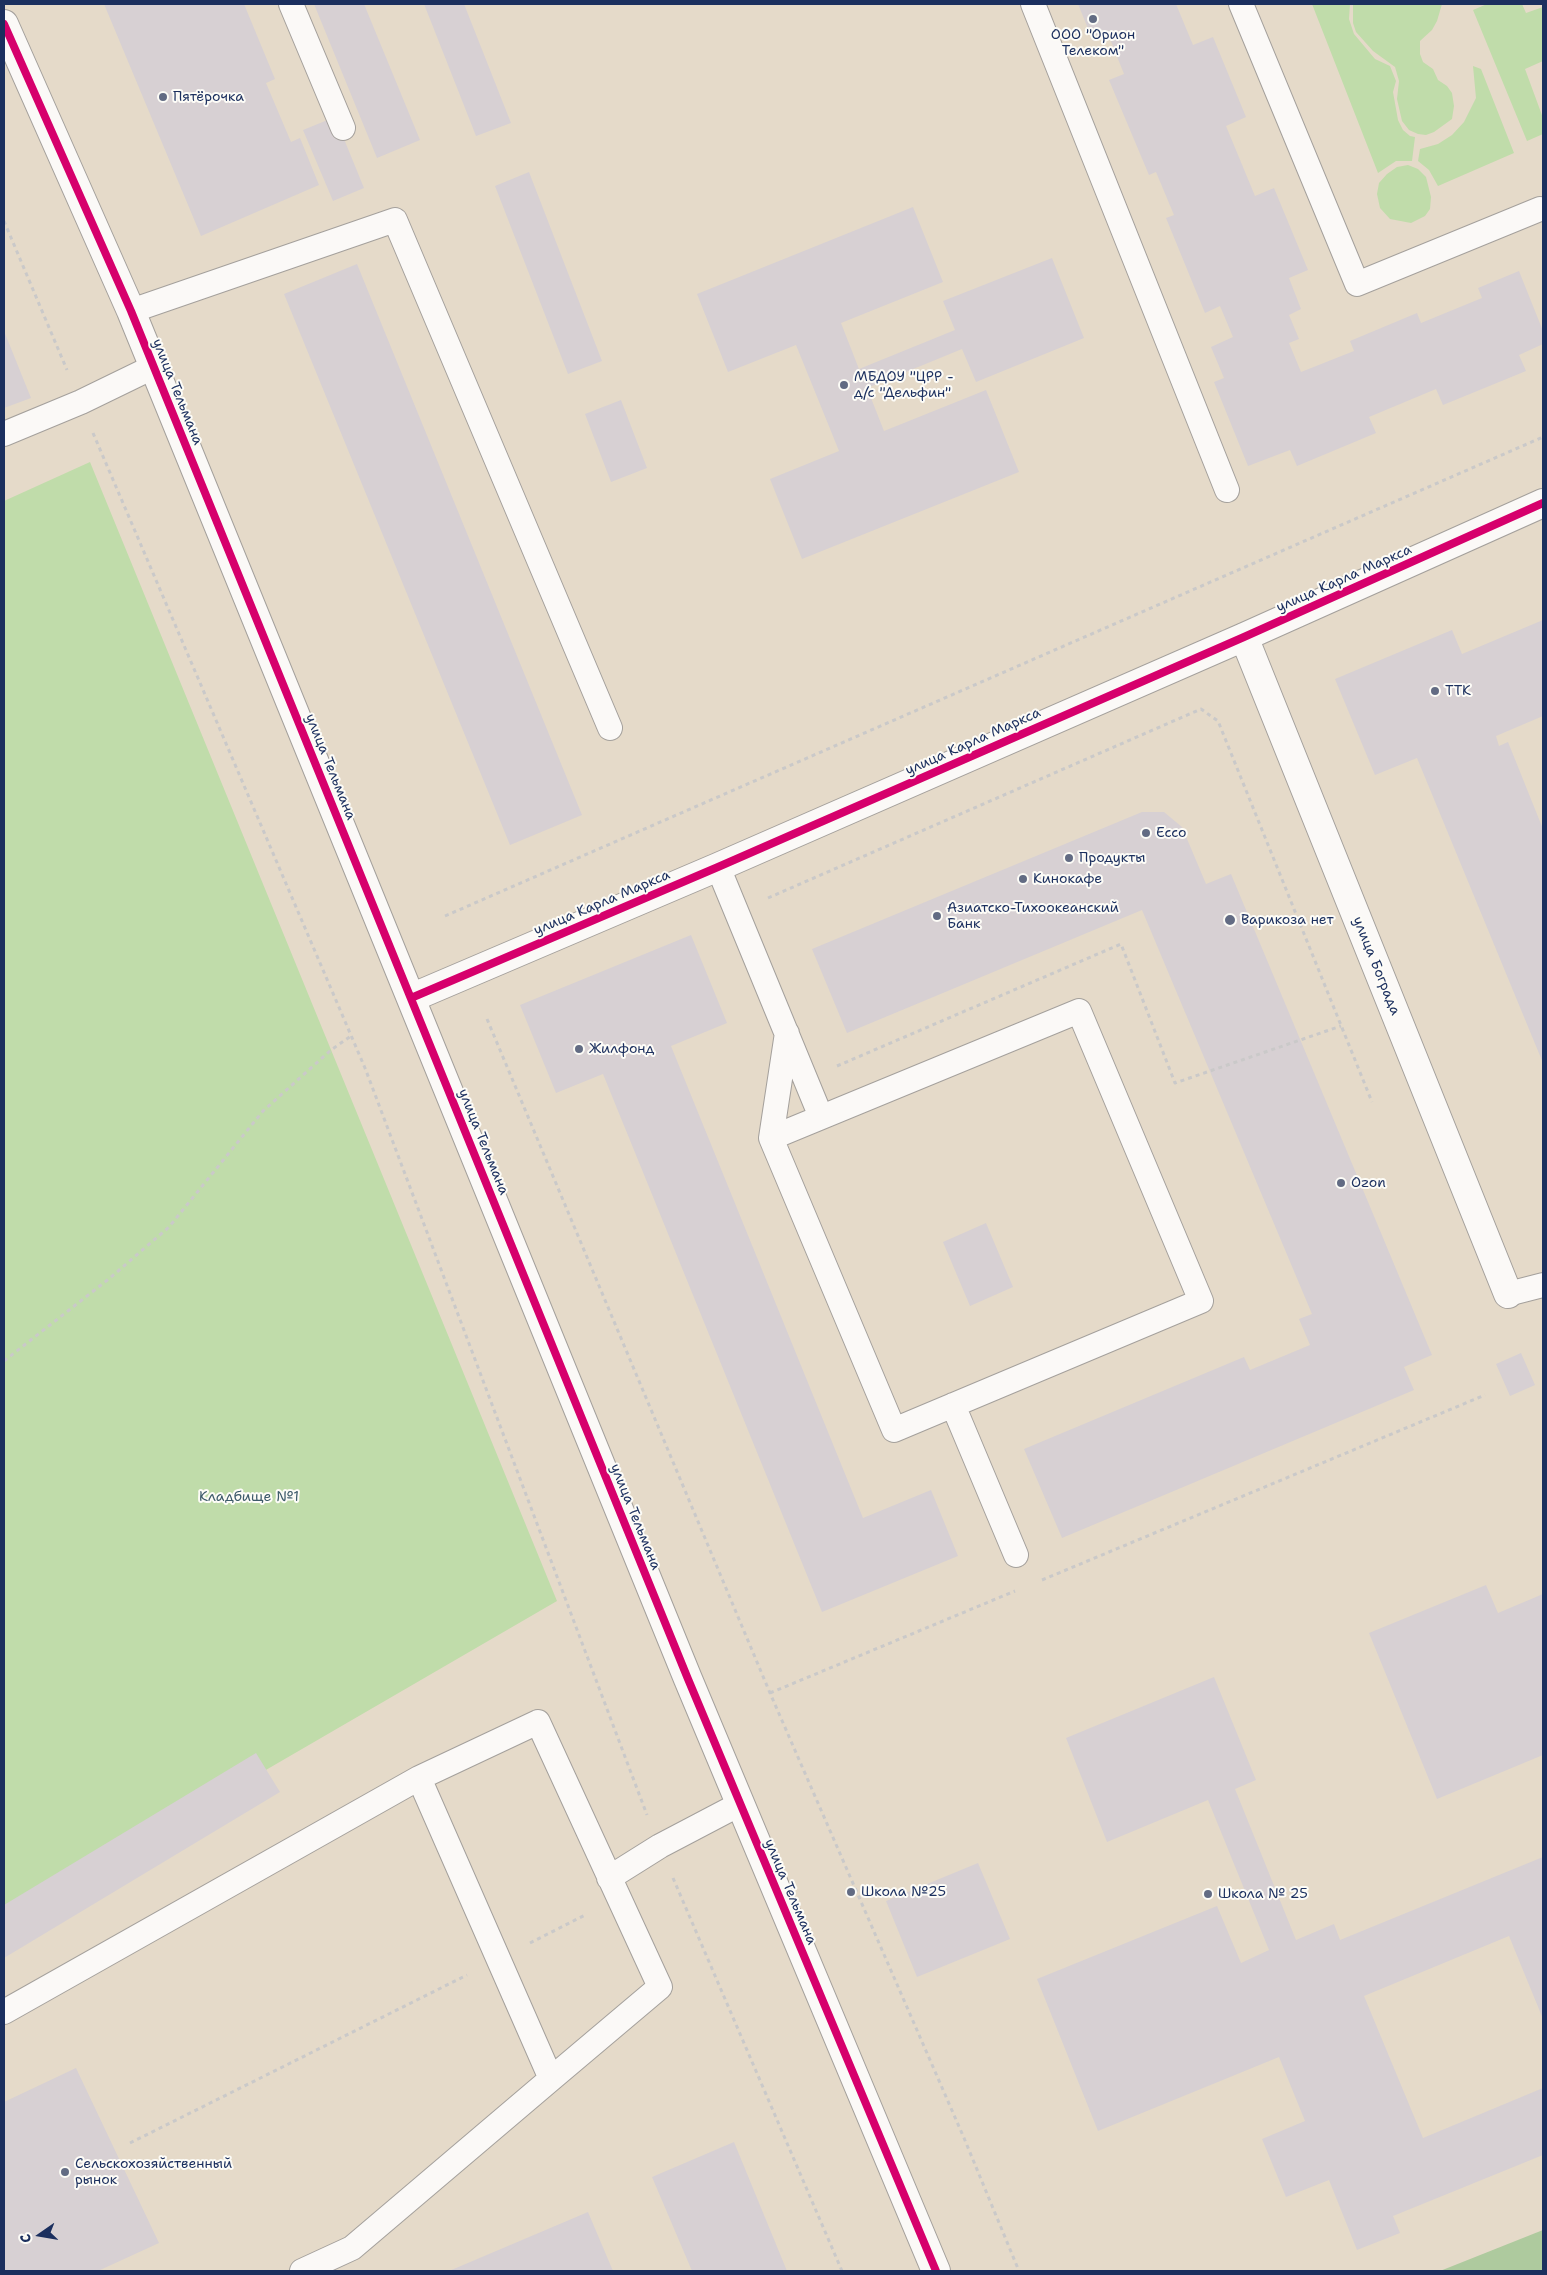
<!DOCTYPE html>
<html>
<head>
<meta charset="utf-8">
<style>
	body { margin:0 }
	#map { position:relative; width:1547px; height:2275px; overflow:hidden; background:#e5dac9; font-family:"Shantell Sans",sans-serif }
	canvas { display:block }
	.frame { position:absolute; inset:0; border:5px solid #1b2f5e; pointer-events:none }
	.north { position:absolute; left:15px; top:2210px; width:50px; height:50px; -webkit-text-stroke:4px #fdfcf7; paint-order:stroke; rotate:257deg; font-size:14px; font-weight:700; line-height:20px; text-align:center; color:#1b2f5e }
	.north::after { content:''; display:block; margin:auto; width:18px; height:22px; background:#1b2f5e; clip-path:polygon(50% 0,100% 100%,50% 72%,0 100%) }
</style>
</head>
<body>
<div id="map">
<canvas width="1547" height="2275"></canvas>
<div class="frame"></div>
<div class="north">С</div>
</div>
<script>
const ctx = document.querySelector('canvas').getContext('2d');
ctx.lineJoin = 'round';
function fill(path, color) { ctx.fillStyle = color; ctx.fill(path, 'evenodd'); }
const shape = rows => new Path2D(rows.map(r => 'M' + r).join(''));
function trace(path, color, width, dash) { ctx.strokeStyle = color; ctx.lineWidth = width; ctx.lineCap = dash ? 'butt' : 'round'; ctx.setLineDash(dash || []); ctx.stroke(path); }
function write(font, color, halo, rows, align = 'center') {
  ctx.font = font + ' "Shantell Sans",sans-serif'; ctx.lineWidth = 4; ctx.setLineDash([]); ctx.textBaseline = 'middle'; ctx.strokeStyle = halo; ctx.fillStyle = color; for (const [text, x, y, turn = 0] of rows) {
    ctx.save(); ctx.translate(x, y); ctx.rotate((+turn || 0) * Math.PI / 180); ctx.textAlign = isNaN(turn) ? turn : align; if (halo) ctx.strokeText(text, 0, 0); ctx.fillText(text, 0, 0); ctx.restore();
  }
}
fill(shape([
	[1312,4,1350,4,1349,19,1354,34,1375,59,1390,66,1396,81,1393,92,1398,120,1403,130,1410,136,1415,137,1412,161,1396,161,1378,173],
	[1353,4,1442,4,1437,21,1432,30,1420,41,1420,54,1423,62,1433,69,1438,80,1447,86,1452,93,1454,106,1452,119,1434,132,1426,135,1418,134,1409,130,1402,121,1397,99,1399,81,1395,67,1373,51,1356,32,1353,23],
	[1487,4,1522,4,1526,13,1543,7,1543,61,1525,69,1543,118,1543,134,1527,141,1473,10],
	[1473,66,1481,69,1514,153,1438,186,1429,170,1418,161,1420,149,1438,144,1452,135,1464,122,1476,98],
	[1408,165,1418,169,1426,177,1431,197,1430,209,1425,216,1411,223,1390,219,1380,208,1377,194,1379,183,1387,174,1397,167],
	[90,462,557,1601,4,1922,4,501]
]), '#c0dcaa');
fill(shape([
	[1543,2230,1543,2271,1440,2271]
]), '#aeca9e');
fill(shape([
	[104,4,244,4,275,79,266,83,291,142,300,138,319,185,201,236],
	[314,4,364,4,420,140,377,158],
	[424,4,464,4,511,123,476,136],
	[1078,4,1176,4,1193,45,1213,37,1246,117,1226,126,1255,196,1274,188,1308,270,1289,278,1301,309,1289,315,1299,339,1289,343,1301,372,1354,351,1350,341,1417,313,1421,323,1482,298,1478,288,1519,271,1543,331,1543,344,1519,355,1526,371,1443,405,1436,389,1369,417,1376,433,1297,466,1290,450,1248,466,1214,382,1224,378,1211,347,1233,337,1220,306,1205,313,1166,218,1174,215,1156,172,1149,175,1109,80,1124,74,1108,34,1093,41],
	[335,117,364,188,333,201,303,130],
	[529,172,602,361,568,374,495,186],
	[913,207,943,282,841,323,859,369,955,330,943,301,1052,258,1084,338,976,382,962,349,867,388,884,431,986,390,1019,472,802,559,770,479,839,451,796,345,728,372,697,294],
	[357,264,582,815,510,845,284,294],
	[4,331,31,398,4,408],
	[621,400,647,468,611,482,585,414],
	[1543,620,1543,716,1496,736,1499,746,1508,742,1543,829,1543,1063,1417,758,1375,775,1335,679,1452,630,1462,654],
	[1142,812,1164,812,1182,827,1206,884,1231,874,1432,1355,1404,1367,1414,1390,1062,1538,1024,1449,1244,1357,1250,1370,1310,1345,1299,1319,1312,1314,1142,910,847,1033,812,949],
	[691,935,727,1023,671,1046,863,1518,931,1490,958,1556,822,1612,603,1074,556,1093,520,1005],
	[986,1223,1013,1287,970,1306,943,1242],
	[1521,1353,1535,1385,1510,1396,1496,1364],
	[1486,1585,1498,1613,1543,1594,1543,1755,1437,1799,1369,1633],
	[1214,1677,1256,1780,1235,1789,1296,1940,1334,1924,1340,1940,1543,1857,1543,2019,1509,1936,1364,1996,1423,2138,1543,2088,1543,2155,1393,2216,1400,2233,1357,2250,1329,2180,1286,2197,1262,2139,1305,2121,1279,2057,1098,2131,1037,1979,1217,1906,1241,1963,1269,1950,1208,1800,1107,1842,1066,1738],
	[256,1753,280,1792,4,1958,4,1905],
	[978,1863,1010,1939,917,1977,886,1901],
	[76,2068,159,2243,98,2271,4,2271,4,2102],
	[734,2142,787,2271,692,2271,652,2177],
	[588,2212,613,2271,449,2271]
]), '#d7d0d3');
const lane = shape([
	[291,4,343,128],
	[1033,4,1227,490],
	[1241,4,1357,284,1540,209],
	[131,311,395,220,610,728],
	[4,434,81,402,153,367],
	[718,867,821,1117],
	[771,1138,1079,1011,1201,1301,894,1430,771,1138,787,1033],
	[1508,1294,1543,1285],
	[953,1405,1016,1555],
	[609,1878,660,1846,740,1804],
	[4,2012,419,1778],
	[302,2271,352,2248,551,2079,660,1987,538,1722,419,1778,551,2079]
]);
const street = shape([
	[4,24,131,311,688,1679,936,2271],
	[1244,637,1508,1294],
	[411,998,718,867,1244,637,1543,503]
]);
trace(lane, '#a4a09c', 26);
trace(street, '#a4a09c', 30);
trace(shape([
	[4,221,67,370],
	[93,433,365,1068,647,1815],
	[768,898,1201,709,1218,721,1372,1102],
	[445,916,1543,437],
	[487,1019,770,1693,964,2138,1019,2271],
	[837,1066,1121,944,1175,1083,1341,1026],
	[4,1361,110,1278,169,1227,263,1111,331,1050,351,1036],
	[1042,1580,1485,1395],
	[770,1693,1015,1591],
	[673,1878,842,2271],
	[530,1943,587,1914],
	[130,2143,467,1975]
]), '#cac9c9', 3, [4, 4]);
trace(lane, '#fbf9f7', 24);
trace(street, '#fbf9f7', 28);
trace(shape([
	[4,24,131,311,688,1679,936,2271],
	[411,998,718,867,1244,637,1543,503]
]), '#d6006c', 8);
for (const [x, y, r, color] of [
	[1093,19,5,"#626b83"],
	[163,97,5,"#626b83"],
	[844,385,5,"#626b83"],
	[1435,691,5,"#626b83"],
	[1146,833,5,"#626b83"],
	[1069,858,5,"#626b83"],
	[1023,879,5,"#626b83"],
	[937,916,5,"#626b83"],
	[1230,920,6,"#626b83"],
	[579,1049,5,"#626b83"],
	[1341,1183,5,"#626b83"],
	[851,1892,5,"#626b83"],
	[1208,1894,5,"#626b83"],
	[65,2172,5,"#626b83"]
]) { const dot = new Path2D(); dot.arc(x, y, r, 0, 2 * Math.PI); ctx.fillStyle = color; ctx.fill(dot); trace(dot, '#fdfcf7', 2); }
write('14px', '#1b2f5e', '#fdfcf7', [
	["ООО \"Орион",1093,35,"center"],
	["Телеком\"",1093,51,"center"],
	["Пятёрочка",173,97],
	["МБДОУ \"ЦРР -",854,377],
	["д/с \"Дельфин\"",854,393],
	["ТТК",1445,691],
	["Ecco",1156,833],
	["Продукты",1079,858],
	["Кинокафе",1033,879],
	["Азиатско-Тихоокеанский",947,908],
	["Банк",947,924],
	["Варикоза нет",1241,920],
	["Жилфонд",589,1049],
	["Ozon",1351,1183],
	["Школа №25",861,1892],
	["Школа № 25",1218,1894],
	["Сельскохозяйственный",75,2164],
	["рынок",75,2180]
], 'left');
write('14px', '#1b2f5e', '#fdfcf7', [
	["улица Тельмана",177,392,68],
	["улица Карла Маркса",1344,579,-24],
	["улица Карла Маркса",973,742,-24],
	["улица Тельмана",330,767,68],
	["улица Карла Маркса",602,903,-23],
	["улица Бограда",1376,966,68],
	["улица Тельмана",483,1142,68],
	["улица Тельмана",635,1517,68],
	["улица Тельмана",790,1892,67]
]);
write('14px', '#3d5a6a', '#fdfcf7', [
	["Кладбище №1",249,1497]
]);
</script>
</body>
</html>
